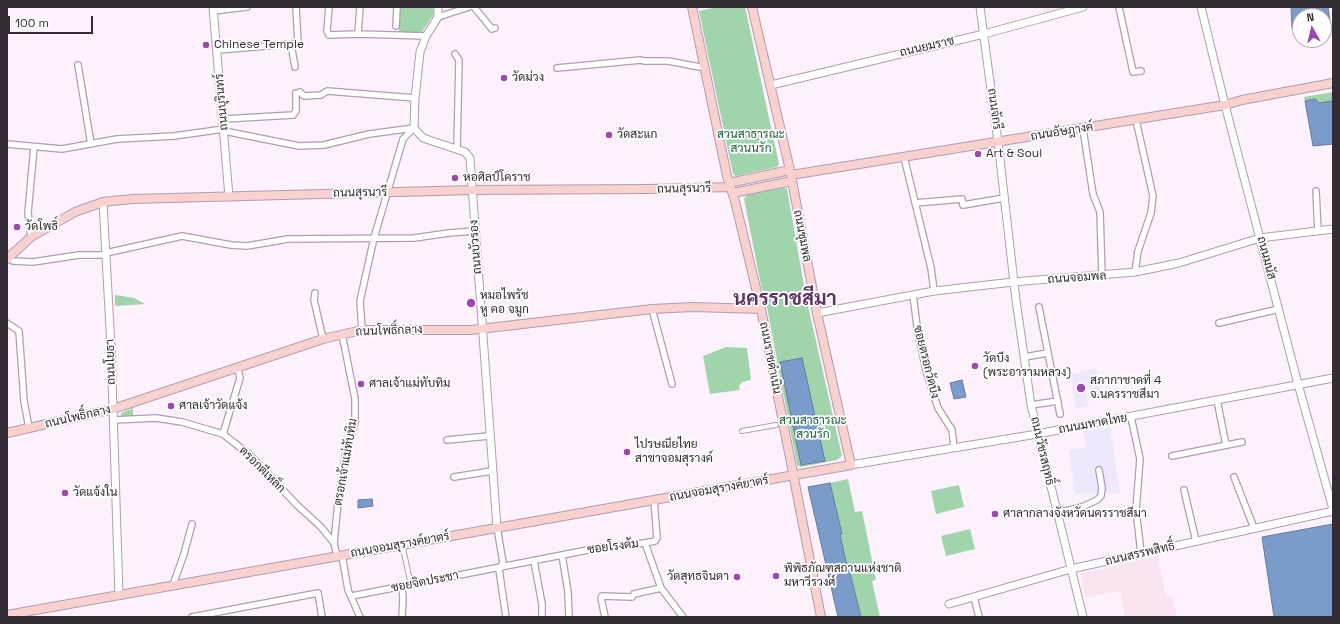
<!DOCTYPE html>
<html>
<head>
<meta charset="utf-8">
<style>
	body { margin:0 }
	#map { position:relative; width:1340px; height:624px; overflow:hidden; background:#fcf1fd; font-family:"Space Grotesk",sans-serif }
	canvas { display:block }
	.frame { position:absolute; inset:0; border:8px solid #342c34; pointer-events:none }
	.north { position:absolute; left:1292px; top:8px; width:40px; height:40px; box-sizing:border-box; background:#fff; border:1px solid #aeabae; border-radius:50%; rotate:352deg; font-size:11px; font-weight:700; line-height:16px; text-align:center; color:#342c34 }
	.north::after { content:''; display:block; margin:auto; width:14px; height:18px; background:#9e46b2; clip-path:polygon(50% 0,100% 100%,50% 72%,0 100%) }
	.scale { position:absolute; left:8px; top:16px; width:85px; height:18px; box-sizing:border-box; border:2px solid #342c34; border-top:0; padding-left:5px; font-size:12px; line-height:14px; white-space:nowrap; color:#342c34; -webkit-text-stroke:3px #fff; paint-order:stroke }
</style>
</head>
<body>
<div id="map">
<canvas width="1340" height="624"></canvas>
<div class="frame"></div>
<div class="north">N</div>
<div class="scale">100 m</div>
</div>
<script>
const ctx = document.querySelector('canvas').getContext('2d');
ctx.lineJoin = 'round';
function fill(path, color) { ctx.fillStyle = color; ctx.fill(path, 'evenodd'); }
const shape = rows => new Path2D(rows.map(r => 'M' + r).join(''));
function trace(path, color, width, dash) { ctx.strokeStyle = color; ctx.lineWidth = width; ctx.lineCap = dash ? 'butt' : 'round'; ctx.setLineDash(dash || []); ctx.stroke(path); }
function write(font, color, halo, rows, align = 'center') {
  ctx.font = font + ' "Space Grotesk",Sarabun,sans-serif'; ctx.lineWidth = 3.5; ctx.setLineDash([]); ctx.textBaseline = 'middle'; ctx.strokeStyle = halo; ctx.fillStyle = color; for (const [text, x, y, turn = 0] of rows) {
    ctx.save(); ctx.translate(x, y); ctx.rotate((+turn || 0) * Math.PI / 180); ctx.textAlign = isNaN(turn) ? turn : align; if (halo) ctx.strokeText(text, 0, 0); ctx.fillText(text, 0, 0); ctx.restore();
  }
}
fill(shape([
	[1043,7,1066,7,1044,14],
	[1158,556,1166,597,1172,596,1177,617,1125,617,1120,591,1086,598,1080,574]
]), '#fae4f2');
fill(shape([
	[1097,368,1102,399,1093,401,1091,388,1085,389,1088,406,1076,409,1071,374],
	[1110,427,1120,493,1075,494,1069,450,1087,447,1083,432]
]), '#eee7fd');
fill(shape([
	[400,7,433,7,434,14,421,33,399,32],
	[718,7,745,7,779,164,777,167,736,176,733,174,699,11],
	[1333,92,1333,101,1319,103,1315,99,1305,101,1304,97],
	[783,187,787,189,806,297,842,456,837,460,801,467,797,465,764,291,762,290,744,199,747,195],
	[115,295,134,298,145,304,115,306],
	[726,347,747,348,751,380,742,382,739,386,740,390,710,394,703,356],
	[133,408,133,417,121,418,121,413],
	[848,479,855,512,862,511,876,580,872,581,880,617,861,617,850,573,848,570,840,535,842,534,830,483],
	[959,485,964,507,936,514,931,491],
	[970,529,975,549,946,556,941,536]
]), '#a0d4ab');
const water = shape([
	[1291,7,1328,7,1330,21,1324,22,1324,16,1300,16,1300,26,1292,28,1291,7],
	[1315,99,1319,103,1333,101,1333,144,1313,146,1305,101,1315,99],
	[802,358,825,461,801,465,780,362,802,358],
	[962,380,966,397,954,399,950,383,962,380],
	[830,483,842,534,840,535,848,570,850,573,861,617,838,617,808,487,830,483],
	[372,499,373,506,358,508,358,500,372,499],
	[1333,524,1333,617,1274,617,1262,537,1333,524]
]);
fill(water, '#7a9ccb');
trace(water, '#657a9e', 1);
const pedestrian = shape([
	[742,431,776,425],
	[402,544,411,585]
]);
const minor = shape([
	[329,7,327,31,329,35,358,34,426,36],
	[474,7,492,29,495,28],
	[1119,7,1133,72,1141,71],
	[213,11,247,7],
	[438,17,469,7],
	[396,26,397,7],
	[358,34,360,7],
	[218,50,291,44],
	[455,54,459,60,457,149],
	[78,65,91,144],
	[295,67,291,44,298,43,296,7],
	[557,68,641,60,644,61,668,61,705,68],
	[300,92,304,96,321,95,327,91,415,98],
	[224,119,293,115,296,111,296,93],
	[1083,129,1093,194,1100,212,1102,276],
	[224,131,299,146,324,145,369,134,414,128],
	[7,144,62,149,117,139,174,136,224,129],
	[904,157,931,268,934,291],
	[1316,191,1318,231],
	[915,203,962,199,963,205,1004,198],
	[31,237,28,213,34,147],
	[106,253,182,236,231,245,247,246,288,239,414,238,449,233,475,231],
	[8,258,13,261,33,262,79,255,106,255],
	[1135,272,1138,251,1151,213,1153,196,1136,120],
	[315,293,314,300,323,339],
	[913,295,918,334,927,374,938,408,952,430,954,448],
	[1039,307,1060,414],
	[652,309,672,384],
	[7,323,19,331,24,401,29,428],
	[1219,323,1279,309],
	[362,330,360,301,374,238,403,139,414,128],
	[1024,357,1048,353],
	[1217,400,1226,445],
	[1031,405,1058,401],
	[1131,417,1140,459,1136,510,1141,553],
	[114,420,156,418,182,422,223,434,251,456,297,505,321,527,334,543,337,556],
	[223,434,240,378,238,369],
	[447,440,489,436],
	[1172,456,1242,442],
	[454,477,492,471],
	[1234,477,1254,528],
	[1184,490,1196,541],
	[1057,513,1082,507,1097,500,1101,496,1102,488,1099,470],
	[497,527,503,563,499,569,506,617],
	[334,543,338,502,346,451,355,422,355,399,342,334],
	[645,543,655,541,657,538,654,500],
	[342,555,348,590,360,617],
	[562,555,568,592,569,617],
	[534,561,542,604,542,617],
	[173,585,184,554,192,524],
	[402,587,403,598,402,617],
	[352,596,603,547,645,543,661,588,683,617],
	[974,597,979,617],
	[192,617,318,593,322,617],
	[605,617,601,598,602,596,632,597,634,594,661,588]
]);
const tertiary = shape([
	[213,7,229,197],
	[438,7,438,17,426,36,420,52,415,98,414,128,423,138,465,152,470,158,497,527],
	[980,7,998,142,1016,300,1031,405,1083,617],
	[1201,7,1225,105,1298,384,1333,509],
	[771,85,984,34,1083,7],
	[103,202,111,347,119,595],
	[817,313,934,291,1013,282,1135,272,1179,263,1260,238,1333,229],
	[851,465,1037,434,1333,378],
	[949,604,1071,569,1333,511]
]);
const secondary = shape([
	[692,7,727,176,735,201,761,309,821,617],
	[791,175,1225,105,1242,100,1333,83],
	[729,183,790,170],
	[733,193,792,181],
	[7,259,31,237,75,212,103,202,132,199,473,190,648,189,731,187],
	[7,433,113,409,323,339,362,330,471,330,652,309,693,307,761,309],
	[7,615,851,465,817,313,790,170,752,7]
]);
trace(pedestrian, '#b09db1', 6);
trace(minor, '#b09db1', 8);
trace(tertiary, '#b09db1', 9);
trace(secondary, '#b09db1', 10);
trace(pedestrian, '#fff', 4);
trace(minor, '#fff', 5.5);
trace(tertiary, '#fff', 7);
trace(secondary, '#f9d1cf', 8);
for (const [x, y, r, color] of [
	[206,45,4,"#9e46b2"],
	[504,78,4,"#9e46b2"],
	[609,135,4,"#9e46b2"],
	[978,154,4,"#9e46b2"],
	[455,178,4,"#9e46b2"],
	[17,227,4,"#9e46b2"],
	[471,303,5,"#9e46b2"],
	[975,366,4,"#9e46b2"],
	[361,384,4,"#9e46b2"],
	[1081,388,5,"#9e46b2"],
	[171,406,4,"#9e46b2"],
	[627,452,4,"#9e46b2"],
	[65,493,4,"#9e46b2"],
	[995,514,4,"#9e46b2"],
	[776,576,4,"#9e46b2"],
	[737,577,4,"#9e46b2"]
]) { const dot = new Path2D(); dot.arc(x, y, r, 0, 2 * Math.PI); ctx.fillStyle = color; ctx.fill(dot); trace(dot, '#fff', 1.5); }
write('12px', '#342c34', '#fff', [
	["Chinese Temple",214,45],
	["วัดม่วง",512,78],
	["วัดสะแก",617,135],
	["Art & Soul",986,154],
	["หอศิลป์โคราช",463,178],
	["วัดโพธิ์",25,227],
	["หมอไพรัช",480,296],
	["หู คอ จมูก",480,310],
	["วัดบึง",983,359],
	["(พระอารามหลวง)",983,373],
	["สภากาชาดที่ 4",1090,381],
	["จ.นครราชสีมา",1090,395],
	["ศาลเจ้าแม่ทับทิม",369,384],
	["ศาลเจ้าวัดแจ้ง",179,406],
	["ไปรษณียไทย",635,445],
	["สาขาจอมสุรางค์",635,459],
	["วัดแจ้งใน",73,493],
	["ศาลากลางจังหวัดนครราชสีมา",1003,514],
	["พิพิธภัณฑสถานแห่งชาติ",784,569],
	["มหาวีรวงศ์",784,583],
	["วัดสุทธจินดา",729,577,"right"]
], 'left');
write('12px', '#342c34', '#fff', [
	["ถนนยมราช",927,47,-13],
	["ถนนบุรินทร์",222,102,-95],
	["ถนนจักรี",994,109,82],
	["ถนนอัษฎางค์",1062,132,-9],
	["ถนนสุรนารี",684,189,-1],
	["ถนนสุรนารี",360,193,-1],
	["ถนนชุมพล",802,236,79],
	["ถนนบัวรอง",476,247,-94],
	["ถนนมนัส",1266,258,75],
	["ถนนจอมพล",1077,278,-4],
	["ถนนโพธิ์กลาง",389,331,-2],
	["ถนนราชดำเนิน",770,358,79],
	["ถนนโยธา",111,362,-92],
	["ซอยตรอกวัดบึง",926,362,76],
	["ถนนโพธิ์กลาง",78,417,-13],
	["ถนนมหาดไทย",1093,424,-10],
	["ถนนวัชรสฤทธิ์",1042,451,77],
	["ตรอกเจ้าแม่ทับทิม",346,462,-80],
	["ตรอกตีเหล็ก",262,470,45],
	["ถนนจอมสุรางค์ยาตร์",719,489,-10],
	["ถนนจอมสุรางค์ยาตร์",400,545,-10],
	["ซอยโรงต้ม",613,547,-7],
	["ถนนสรรพสิทธิ์",1140,554,-13],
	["ซอยจิตประชา",425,582,-11]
]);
write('12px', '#196735', '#fff', [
	["สวนสาธารณะ",751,135],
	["สวนนรัก",751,149],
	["สวนสาธารณะ",813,421],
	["สวนรัก",813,435]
]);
write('bold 20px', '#5d3268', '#fff', [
	["นครราชสีมา",785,300]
]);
</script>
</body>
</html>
